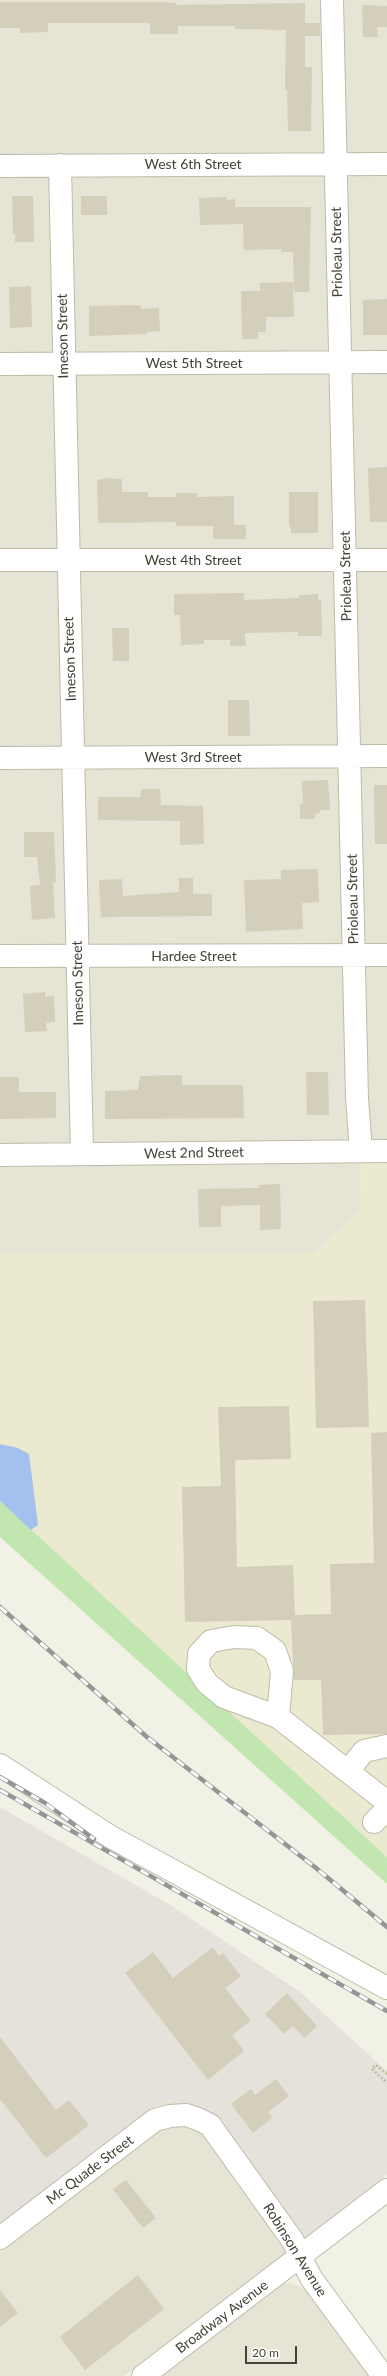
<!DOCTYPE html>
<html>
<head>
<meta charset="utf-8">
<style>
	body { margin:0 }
	#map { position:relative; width:387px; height:2376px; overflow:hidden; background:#f2f1e6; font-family:Lato,sans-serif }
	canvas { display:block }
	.scale { position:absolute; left:245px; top:2346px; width:52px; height:18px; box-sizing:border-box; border:2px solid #454235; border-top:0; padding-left:5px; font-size:12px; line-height:14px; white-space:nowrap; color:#454235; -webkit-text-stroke:3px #fff; paint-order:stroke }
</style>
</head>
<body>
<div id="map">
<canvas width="387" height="2376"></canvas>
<div class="scale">20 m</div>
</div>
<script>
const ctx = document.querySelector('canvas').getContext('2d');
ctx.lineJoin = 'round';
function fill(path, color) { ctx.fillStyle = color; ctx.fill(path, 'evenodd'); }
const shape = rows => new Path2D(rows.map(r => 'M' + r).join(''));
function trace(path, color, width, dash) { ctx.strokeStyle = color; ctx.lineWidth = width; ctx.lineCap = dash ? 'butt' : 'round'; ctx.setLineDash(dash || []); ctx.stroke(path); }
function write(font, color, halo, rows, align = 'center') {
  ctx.font = font + ' Lato,sans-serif'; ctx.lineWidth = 3; ctx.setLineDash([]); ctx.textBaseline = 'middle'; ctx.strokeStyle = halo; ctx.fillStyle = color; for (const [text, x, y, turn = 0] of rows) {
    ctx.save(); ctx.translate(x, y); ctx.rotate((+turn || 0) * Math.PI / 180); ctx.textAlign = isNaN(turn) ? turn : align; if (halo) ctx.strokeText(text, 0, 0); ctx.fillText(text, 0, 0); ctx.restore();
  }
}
fill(shape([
	[0,0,387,0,387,1161,360,1161,361,1211,313,1253,0,1254],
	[169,2099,208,2109,306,2238,124,2376,0,2376,0,2225],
	[289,2282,306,2290,371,2376,157,2376,278,2284]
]), '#e6e4d4');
fill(shape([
	[0,1807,172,1906,300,1992,387,2071,387,2175,306,2238,208,2109,169,2099,0,2225]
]), '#e5e2db');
fill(shape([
	[360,1161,387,1161,387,1857,31,1530,38,1525,18,1448,0,1444,0,1254,313,1253,361,1211]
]), '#ebe9d0');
fill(shape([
	[0,1501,387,1857,387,1884,0,1537]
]), '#c2e6af');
fill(shape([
	[0,1444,18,1448,29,1454,38,1525,31,1530,0,1501]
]), '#a3c0ee');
fill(shape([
	[0,2,163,2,176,3,176,5,305,3,305,23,320,23,320,36,305,36,305,67,312,67,311,131,288,131,287,90,285,90,286,30,235,29,235,26,178,26,178,34,150,34,150,23,48,23,48,32,20,33,20,28,0,28],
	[362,5,387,6,387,27,377,27,378,37,363,37],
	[12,196,33,196,34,242,15,242,15,234,13,234],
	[81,196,107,196,107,215,81,215],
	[227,197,227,200,235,199,235,207,311,207,309,292,294,292,293,252,281,252,281,249,244,250,243,224,200,225,199,198],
	[293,282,294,317,266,317,266,332,258,332,258,339,242,339,241,291,260,291,260,283],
	[31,286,32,327,10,328,9,287],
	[387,299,387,335,363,335,363,300],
	[141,305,141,309,159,308,160,331,147,332,147,334,89,336,89,306],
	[387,467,387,522,370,522,368,468],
	[109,478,122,479,122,492,148,492,148,497,176,497,176,493,197,493,197,497,234,496,234,525,246,525,246,539,213,539,213,526,176,526,176,522,98,523,97,480],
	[289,492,318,492,318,533,291,533,291,527,289,527],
	[244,593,244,600,299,598,299,595,318,594,318,600,321,600,322,636,298,636,298,632,245,633,246,646,230,646,230,640,204,640,204,644,181,645,180,615,174,615,174,594],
	[112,628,129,628,129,661,113,661],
	[228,700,249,700,250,736,228,736],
	[328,780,330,810,320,810,320,813,315,814,315,819,300,819,300,804,303,804,302,781],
	[374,785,387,785,387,844,375,844],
	[142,789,160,789,161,805,203,806,204,844,180,845,180,821,98,820,98,797,140,797],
	[24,832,54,832,56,882,53,882,55,918,32,920,30,886,40,885,37,857,24,857],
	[318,869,319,902,302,903,303,929,246,932,244,880,281,879,281,870],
	[179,878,193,878,193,894,212,894,212,916,101,917,99,880,122,879,123,896,179,892],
	[45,992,45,997,54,996,55,1022,46,1023,47,1031,25,1032,23,994],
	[306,1072,328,1072,329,1115,307,1115],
	[182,1075,182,1085,243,1085,244,1118,105,1119,105,1091,138,1090,140,1076],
	[0,1077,19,1077,19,1092,56,1092,56,1118,0,1119],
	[280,1184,281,1229,260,1230,260,1205,221,1206,221,1227,199,1227,198,1189,259,1188,259,1185],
	[365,1300,369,1427,316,1428,313,1301],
	[289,1406,291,1459,235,1460,237,1567,293,1565,295,1615,331,1614,330,1564,374,1563,371,1433,387,1432,387,1734,323,1735,321,1680,294,1680,291,1620,185,1622,182,1487,221,1486,218,1407],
	[213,1947,219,1956,223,1953,241,1976,225,1988,251,2021,232,2035,244,2051,208,2080,125,1973,153,1952,173,1978],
	[287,1993,317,2026,304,2038,293,2026,284,2034,265,2014],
	[0,2037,56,2110,69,2100,89,2125,46,2158,0,2099],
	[276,2079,289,2096,268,2112,272,2118,253,2133,231,2104,251,2089,255,2095],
	[126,2180,156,2218,143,2228,113,2189],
	[138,2275,164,2309,85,2370,60,2337],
	[0,2290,18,2313,0,2327]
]), '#d4cfbb');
const minor = shape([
	[332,0,357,1098,361,1151],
	[60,165,82,1154],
	[0,166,387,164],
	[0,364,387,362],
	[0,560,387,560],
	[0,758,387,756],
	[0,956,387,955],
	[0,1155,387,1151],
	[278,1717,282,1671,275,1651,257,1638,234,1637,211,1641,199,1654,198,1669,207,1683,224,1697,278,1717,387,1802],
	[0,1765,111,1837,387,1988],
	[348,1771,364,1751,387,1746],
	[374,1822,387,1809],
	[0,2238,155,2120,170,2116,186,2115,198,2119,210,2125,293,2241,311,2278,383,2376],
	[143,2376,387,2190]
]);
trace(minor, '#bebba9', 24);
trace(shape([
	[387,2074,376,2065,372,2069,387,2083]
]), '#bfba9a', 2.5, [2, 2]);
trace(minor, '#fff', 22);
const rail = shape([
	[0,1607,147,1737,316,1868,387,1927],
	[0,1777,45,1803,94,1839],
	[0,1790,387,2011]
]);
trace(rail, '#959595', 4.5);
trace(rail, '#fff', 3, [9]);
write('14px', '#454235', '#fff', [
	["West 6th Street",193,164],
	["Prioleau Street",337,252,-91],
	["Imeson Street",63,336,-91],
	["West 5th Street",194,363],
	["West 4th Street",193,560],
	["Prioleau Street",346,576,-91],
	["Imeson Street",70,659,-92],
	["West 3rd Street",193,757],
	["Prioleau Street",353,899,-91],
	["Hardee Street",194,956],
	["Imeson Street",78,983,-91],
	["West 2nd Street",194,1153,-1],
	["Mc Quade Street",90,2170,-37],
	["Robinson Avenue",295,2250,58],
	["Broadway Avenue",222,2317,-37]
]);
</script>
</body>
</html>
